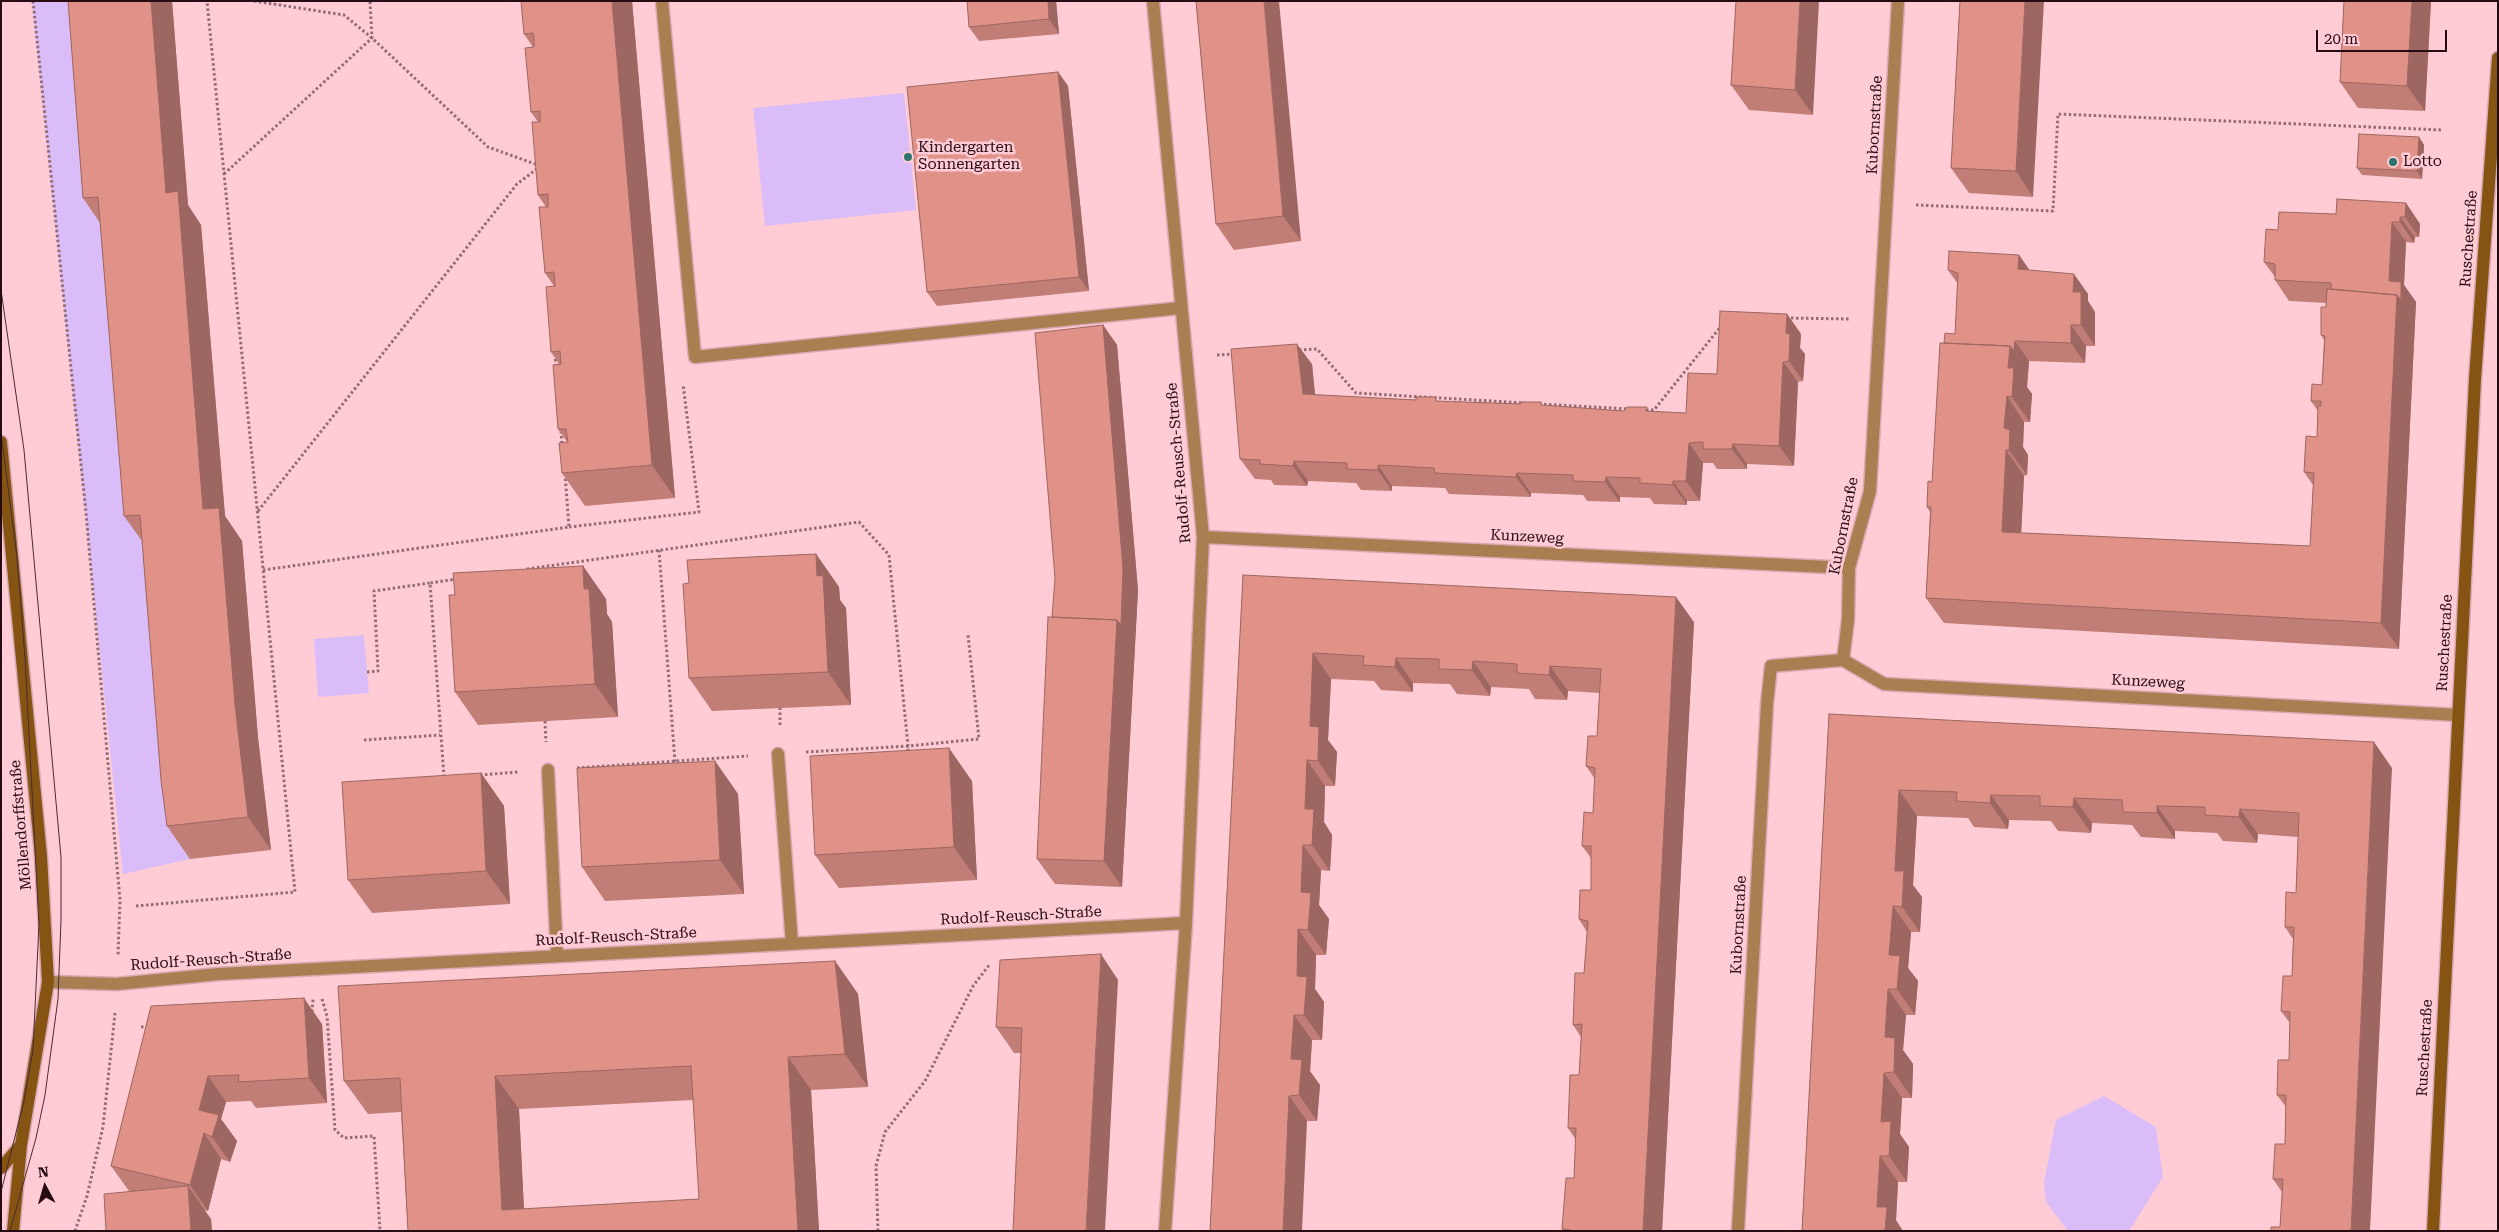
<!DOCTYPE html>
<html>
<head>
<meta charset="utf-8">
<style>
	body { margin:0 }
	#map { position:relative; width:2499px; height:1232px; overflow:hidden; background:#ffccd5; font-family:"Roboto Serif",serif }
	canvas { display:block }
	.frame { position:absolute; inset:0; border:2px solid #270b12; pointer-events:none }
	.north { position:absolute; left:20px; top:1162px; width:50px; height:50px; -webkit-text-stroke:4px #ffccd5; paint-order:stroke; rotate:354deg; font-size:14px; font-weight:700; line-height:20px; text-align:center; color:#270b12 }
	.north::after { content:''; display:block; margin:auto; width:18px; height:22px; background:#270b12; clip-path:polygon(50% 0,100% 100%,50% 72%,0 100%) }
	.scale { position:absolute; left:2316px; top:30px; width:131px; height:22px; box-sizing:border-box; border:2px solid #270b12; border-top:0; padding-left:6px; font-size:15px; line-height:18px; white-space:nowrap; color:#270b12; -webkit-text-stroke:4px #ffccd5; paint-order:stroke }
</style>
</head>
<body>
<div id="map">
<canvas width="2499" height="1232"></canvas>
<div class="frame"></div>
<div class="north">N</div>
<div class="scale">20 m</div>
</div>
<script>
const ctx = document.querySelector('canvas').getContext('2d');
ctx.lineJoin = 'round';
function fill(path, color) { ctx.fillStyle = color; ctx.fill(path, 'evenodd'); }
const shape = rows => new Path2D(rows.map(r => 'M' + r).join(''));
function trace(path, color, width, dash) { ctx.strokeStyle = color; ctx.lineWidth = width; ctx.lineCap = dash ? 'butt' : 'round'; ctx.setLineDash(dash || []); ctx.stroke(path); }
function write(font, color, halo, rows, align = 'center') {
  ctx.font = font + ' "Roboto Serif",serif'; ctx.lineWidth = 5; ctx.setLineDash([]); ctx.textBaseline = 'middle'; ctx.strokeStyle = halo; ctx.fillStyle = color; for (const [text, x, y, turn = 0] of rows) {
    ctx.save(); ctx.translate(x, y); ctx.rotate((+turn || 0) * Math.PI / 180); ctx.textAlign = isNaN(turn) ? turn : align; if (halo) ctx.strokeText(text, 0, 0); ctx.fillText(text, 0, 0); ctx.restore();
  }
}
fill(shape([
	[32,1,86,1,163,548,190,859,123,874],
	[904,93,916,210,765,226,753,108],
	[364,635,369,693,318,697,314,639],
	[2104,1096,2156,1127,2163,1177,2129,1231,2068,1231,2046,1202,2044,1183,2056,1120]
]), '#dabcf8');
const lane = shape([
	[662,1,695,357,1181,308],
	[778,754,792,944],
	[548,770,557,956],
	[48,982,117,984,219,974,373,966,1186,923]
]);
const street = shape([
	[1153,1,1203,537,1186,923,1165,1231],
	[1203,537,1849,568],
	[1843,660,1848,620,1849,568,1870,491,1898,1],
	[1843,660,1884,684,2458,715],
	[1738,1231,1767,704,1771,666,1843,660]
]);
const secondary = shape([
	[1,442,41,856,48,982,21,1145,13,1231],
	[1,1168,21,1145],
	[2433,1231,2475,379,2498,58]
]);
trace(lane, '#d8a9b2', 15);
trace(street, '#d8a9b2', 15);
trace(secondary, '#d8a9b2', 15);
trace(shape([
	[33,1,86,513,120,900,118,955],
	[254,1,344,15,372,38,488,147,538,165],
	[224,174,372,38,370,1],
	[1916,205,2053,211,2058,114,2442,130],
	[1786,318,1850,319],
	[1299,350,1317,349,1356,393,1525,403],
	[555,354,556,368],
	[1217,355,1235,354],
	[1539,404,1630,409],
	[1646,410,1654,410,1722,325],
	[561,431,562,445],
	[258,511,517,184,538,168],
	[569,527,699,512,683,384],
	[659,550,675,762],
	[527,569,859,522,889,555,908,746,979,739,968,635],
	[263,570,569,527,565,474],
	[367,672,378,671,374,591,430,583],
	[545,721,546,742],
	[780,725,780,708],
	[364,740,440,735],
	[806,752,908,746,908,753],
	[577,768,748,756],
	[480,775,518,772],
	[444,777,430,583,457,579],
	[136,906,295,892,207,1],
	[322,999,327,1016,335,1130,344,1138,374,1136,380,1231],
	[312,1012,313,999],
	[141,1027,149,1026],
	[75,1231,87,1196,103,1127,115,1013],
	[878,1231,876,1166,885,1132,925,1081,973,986,990,964]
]), '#936c74', 3, [2.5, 2.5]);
trace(lane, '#a97e50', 12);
trace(street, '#a97e50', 12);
trace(secondary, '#855413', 12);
trace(shape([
	[1,290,24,450,61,857,61,920,58,999,45,1095,36,1138,10,1231],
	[1,433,17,557,25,658,39,924,33,1050,24,1101,1,1192]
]), '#4a2b32', 1);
fill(shape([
	[68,1,172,1,188,205,201,225,225,516,242,541,258,738,271,850,190,859,167,826,142,541,124,516,100,223,83,198],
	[632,1,675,498,585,506,562,473,567,442,558,429,559,364,551,352,554,286,545,273,546,207,538,195,538,122,531,112,533,47,524,34],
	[967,1,1056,1,1059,34,979,41,969,27],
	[1196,1,1301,241,1234,250,1216,224],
	[1736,1,1813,115,1749,110,1731,85],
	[1960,1,2033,197,1969,193,1951,168],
	[2431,1,2425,111,2358,108,2340,82],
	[1058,72,1068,86,1089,291,937,306,927,292],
	[2419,137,2424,145,2422,179,2362,175,2357,168],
	[2406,203,2420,224,2419,237,2415,237,2414,243,2406,242,2404,285,2416,302,2399,649,1944,623,1926,598,1930,512,1927,507,1932,482,1944,343,1955,334,1958,284,1948,270,2019,255,2029,270,2088,294,2088,301,2095,312,2095,346,2086,346,2085,363,2029,361,2027,387,2032,394,2030,422,2024,422,2023,447,2028,455,2027,475,2024,476,2021,533,2310,546,2313,485,2304,472,2317,437,2318,411,2311,401,2322,385,2324,340,2321,335,2326,307,2326,303,2289,301,2275,280,2275,277,2264,262,2278,230,2336,214],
	[1787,314,1801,334,1800,348,1805,354,1803,381,1798,382,1794,466,1747,464,1747,469,1717,469,1713,463,1703,463,1700,501,1687,501,1687,505,1654,504,1650,498,1620,497,1620,502,1587,501,1583,495,1531,493,1531,497,1449,494,1445,488,1392,486,1392,491,1361,490,1356,483,1308,481,1307,486,1274,485,1271,480,1255,479,1240,459,1312,364,1315,395,1439,401,1520,404,1541,402,1543,406,1624,411,1686,413,1717,374],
	[1103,325,1117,345,1138,590,1122,887,1055,884,1037,859,1052,617],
	[816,554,839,587,840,600,846,608,851,705,712,711,689,678,689,583],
	[583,566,606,599,607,614,612,622,618,717,478,725,455,692,455,595],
	[1243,575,1694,622,1662,1231,1563,1231,1562,1229,1574,1178,1576,1140,1568,1128,1579,1075,1581,1037,1573,1025,1584,973,1587,932,1579,919,1591,890,1591,858,1582,846,1593,813,1595,779,1586,766,1597,736,1600,693,1568,691,1567,700,1535,699,1529,689,1491,687,1490,696,1457,694,1450,684,1413,683,1413,692,1381,690,1374,681,1331,679,1328,740,1337,752,1335,786,1325,786,1324,822,1332,835,1330,871,1321,870,1319,905,1329,919,1326,955,1316,955,1315,989,1324,1002,1322,1040,1312,1040,1310,1072,1320,1085,1317,1121,1307,1121,1210,1231],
	[1829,714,2392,768,2280,1227,2282,1192,2273,1179,2285,1144,2286,1107,2277,1095,2289,1060,2290,1023,2281,1011,2292,976,2293,939,2285,927,2296,893,2298,837,2258,834,2257,843,2223,841,2217,833,2175,831,2175,839,2141,837,2132,825,2092,823,2091,833,2058,831,2051,821,2009,820,2008,829,1974,827,1968,818,1917,816,1913,885,1922,897,1920,932,1911,932,1908,968,1918,981,1915,1015,1906,1015,1903,1050,1913,1064,1912,1098,1902,1098,1900,1134,1909,1147,1907,1182,1898,1182,1896,1220,1802,1231],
	[715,761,738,794,744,894,605,901,582,867],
	[481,773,504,806,510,904,372,913,348,880],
	[972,781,977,880,839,888,815,855],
	[835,961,858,994,868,1087,811,1090,819,1231,408,1231,401,1112,368,1114,344,1081],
	[693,1100,699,1199,524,1209,519,1109],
	[1118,980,1021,1053,1014,1053,996,1027],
	[151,1006,322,1024,327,1103,256,1108,251,1101,226,1102,221,1119,237,1141,230,1162,221,1159,208,1211,204,1210,211,1219,212,1231,106,1231,129,1191,111,1166]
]), '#c17e76');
fill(shape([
	[151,1,172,1,188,205,201,225,225,516,242,541,258,738,271,850,248,817,203,509,166,193],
	[612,1,632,1,675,498,652,465],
	[1048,1,1056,1,1059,34,1049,19],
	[1264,1,1279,1,1301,241,1283,216],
	[1800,1,1819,1,1813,115,1795,90],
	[2025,1,2044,1,2033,197,2016,171],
	[2412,1,2431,1,2425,111,2407,86],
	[1058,72,1068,86,1089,291,1079,277],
	[2419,137,2424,145,2422,179,2417,171],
	[2406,203,2420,224,2419,237,2405,217],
	[2400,217,2415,237,2414,243,2400,222],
	[2392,222,2406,242,2404,285,2416,302,2399,649,2381,623,2397,295,2389,281],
	[2019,255,2033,275,2018,269],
	[2074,274,2088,294,2088,301,2095,312,2095,346,2081,325,2073,292],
	[1787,314,1801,334,1800,348,1805,354,1803,381,1789,361,1786,333],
	[1103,325,1117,345,1138,590,1122,887,1104,861],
	[2071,325,2086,346,2085,363,2071,343],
	[2015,341,2029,361,2027,387,2032,394,2030,422,2012,397,2008,368,2010,346],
	[1297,344,1312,364,1317,415,1303,394],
	[1783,362,1798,382,1794,466,1779,446],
	[2007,396,2024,422,2023,447,2028,455,2027,475,2009,450,2004,428],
	[1689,443,1703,463,1700,501,1686,481],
	[1733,444,1747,464,1747,469,1732,449],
	[2006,450,2024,476,2020,558,2002,532],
	[1294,461,1308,481,1307,486,1293,466],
	[1378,465,1392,486,1392,491,1378,470],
	[1517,473,1531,493,1531,497,1516,477],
	[1606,477,1620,497,1620,502,1605,482],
	[1673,481,1687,501,1687,505,1673,485],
	[816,554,839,587,840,600,846,608,851,705,828,672,817,576],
	[583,566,606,599,607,614,612,622,618,717,595,684,584,589],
	[1676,597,1694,622,1662,1231,1643,1231],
	[1313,653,1331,679,1328,740,1337,752,1335,786,1318,761,1310,726],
	[1396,658,1413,683,1413,692,1395,667],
	[1473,661,1491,687,1490,696,1472,670],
	[1550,666,1568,691,1567,700,1549,675],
	[2374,742,2392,768,2370,1231,2351,1231],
	[949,748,972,781,977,880,954,847],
	[1307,760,1325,786,1324,822,1332,835,1330,871,1312,845,1305,809],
	[715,761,738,794,744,894,720,860],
	[481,773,504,806,510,904,486,871],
	[1899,790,1917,816,1913,885,1922,897,1920,932,1902,907,1895,871],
	[1991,795,2009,820,2008,829,1990,803],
	[2074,798,2092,823,2091,833,2073,807],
	[2157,806,2175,831,2175,839,2157,813],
	[2240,809,2258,834,2257,843,2239,817],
	[1303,845,1321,870,1319,905,1329,919,1326,955,1308,930,1301,892],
	[1893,906,1911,932,1908,968,1918,981,1915,1015,1897,989,1889,955],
	[1298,929,1316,955,1315,989,1324,1002,1322,1040,1304,1015,1297,976],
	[1101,954,1118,980,1105,1231,1086,1231],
	[835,961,858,994,868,1087,845,1054],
	[1888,989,1906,1015,1903,1050,1913,1064,1912,1098,1894,1072,1885,1037],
	[304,998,322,1024,327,1103,309,1078],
	[1294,1015,1312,1040,1310,1071,1320,1085,1317,1121,1299,1095,1291,1059],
	[788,1057,811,1090,819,1231,798,1231],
	[1884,1073,1902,1098,1900,1134,1909,1147,1907,1182,1889,1156,1881,1122],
	[208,1076,226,1102,221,1119,237,1141,230,1162,212,1137,199,1110],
	[495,1076,519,1109,525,1231,502,1210],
	[1289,1096,1307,1121,1302,1231,1283,1231],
	[204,1133,221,1159,208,1211,190,1185],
	[1880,1156,1898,1182,1896,1220,1903,1231,1885,1231,1877,1207],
	[188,1186,211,1219,212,1231,191,1231]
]), '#9d6660');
const building = shape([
	[68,1,151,1,166,193,178,191,203,509,219,508,235,705,248,817,167,826,161,780,140,515,124,516,98,197,83,198,68,1],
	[521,1,612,1,652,465,562,473,559,443,568,442,566,429,558,429,553,365,561,364,560,351,551,352,546,287,555,286,554,272,545,273,539,207,548,207,548,194,538,195,532,122,540,122,540,111,531,112,525,48,534,47,534,39,533,33,524,34,521,1],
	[967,1,1048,1,1049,19,969,27,967,1],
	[1196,1,1264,1,1283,216,1216,224,1196,1],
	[1736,1,1800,1,1795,90,1731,85,1736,1],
	[1960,1,2025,1,2016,171,1951,168,1960,1],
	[2344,1,2412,1,2407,86,2340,82,2344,1],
	[1058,72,1079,277,927,292,907,87,1058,72],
	[2359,134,2419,137,2417,171,2357,168,2359,134],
	[2337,199,2406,203,2405,217,2400,217,2400,222,2392,222,2389,281,2401,282,2401,300,2397,295,2331,289,2331,283,2275,280,2275,264,2264,262,2266,229,2278,230,2279,212,2336,214,2337,199],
	[1949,251,2019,255,2018,269,2074,274,2073,292,2081,292,2081,325,2071,325,2071,343,2015,341,2014,351,2010,346,1944,343,1945,333,1955,334,1958,273,1948,270,1949,251],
	[2327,289,2397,295,2381,623,1926,598,1931,507,1927,507,1928,481,1932,482,1940,343,2010,346,2008,368,2014,368,2012,397,2007,396,2004,428,2010,430,2009,450,2006,450,2002,532,2310,546,2314,473,2304,472,2306,436,2317,437,2318,406,2321,406,2321,401,2311,401,2312,384,2322,385,2325,336,2321,335,2321,307,2326,307,2327,289],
	[1720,311,1787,314,1786,333,1790,334,1789,361,1783,362,1779,446,1733,444,1732,449,1703,449,1703,442,1689,443,1686,481,1673,481,1673,485,1640,483,1640,478,1606,477,1605,482,1573,481,1573,475,1517,473,1516,477,1435,473,1434,468,1378,465,1378,470,1347,469,1347,463,1294,461,1293,466,1260,464,1260,460,1240,459,1231,349,1297,344,1303,394,1416,400,1416,397,1436,397,1436,401,1520,404,1522,402,1541,402,1541,405,1624,411,1627,407,1647,407,1646,411,1686,413,1688,373,1717,374,1720,311],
	[1103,325,1123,569,1121,625,1117,620,1052,617,1055,578,1035,333,1103,325],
	[816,554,817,576,823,575,828,672,689,678,683,584,689,583,687,560,816,554],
	[583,566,584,589,589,589,595,684,455,692,449,595,455,595,453,573,583,566],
	[1243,575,1676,597,1643,1231,1570,1231,1571,1230,1562,1229,1566,1178,1574,1178,1576,1128,1568,1128,1570,1075,1579,1075,1582,1024,1573,1025,1575,973,1584,973,1588,921,1579,919,1580,890,1591,890,1591,846,1582,846,1584,812,1593,813,1595,768,1586,766,1588,736,1597,736,1601,669,1550,666,1549,675,1517,673,1517,664,1473,661,1472,670,1439,669,1439,659,1396,658,1395,667,1363,665,1364,656,1313,653,1310,726,1319,727,1318,761,1307,760,1305,809,1314,809,1312,845,1303,845,1301,892,1311,893,1308,930,1298,929,1297,976,1307,977,1304,1015,1294,1015,1291,1059,1302,1060,1299,1095,1289,1096,1283,1231,1210,1231,1243,575],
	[1048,617,1117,620,1104,861,1037,859,1048,617],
	[1829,714,2374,742,2351,1231,2271,1231,2271,1227,2280,1227,2283,1179,2273,1179,2275,1144,2285,1144,2286,1095,2277,1095,2278,1060,2289,1060,2290,1012,2281,1011,2283,976,2292,976,2294,927,2285,927,2286,892,2296,893,2299,813,2240,809,2239,817,2205,815,2205,807,2157,806,2157,813,2123,812,2122,800,2074,798,2073,807,2040,806,2040,796,1991,795,1990,803,1956,801,1957,792,1899,790,1895,871,1904,871,1902,907,1893,906,1889,955,1900,956,1897,989,1888,989,1885,1037,1895,1038,1894,1072,1884,1073,1881,1122,1891,1121,1889,1156,1880,1156,1877,1207,1887,1207,1885,1231,1802,1231,1829,714],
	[949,748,954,847,815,855,810,756,949,748],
	[715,761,720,860,582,867,577,768,715,761],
	[481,773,486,871,348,880,342,782,481,773],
	[1101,954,1086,1231,1013,1231,1022,1028,996,1027,1000,960,1101,954],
	[835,961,845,1054,788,1057,798,1231,408,1231,400,1078,344,1081,338,986,835,961],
	[691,1066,699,1199,502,1210,495,1076,691,1066],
	[304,998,309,1078,238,1082,239,1075,208,1076,199,1110,219,1115,212,1137,204,1133,190,1185,111,1166,151,1006,304,998],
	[188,1186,191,1231,106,1231,104,1194,188,1186]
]);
fill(building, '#e09289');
trace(building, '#9d6660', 1);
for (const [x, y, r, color] of [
	[908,157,5,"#2c756e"],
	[2393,162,5,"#2c756e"]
]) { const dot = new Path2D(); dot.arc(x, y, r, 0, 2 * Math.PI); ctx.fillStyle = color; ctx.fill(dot); trace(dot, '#ffccd5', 2); }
write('15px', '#270b12', '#ffccd5', [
	["Kubornstraße",1875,125,-87],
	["Ruschestraße",2469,239,-86],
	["Rudolf-Reusch-Straße",1179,463,-95],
	["Kubornstraße",1844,526,-79],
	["Kunzeweg",1527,537,3],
	["Ruschestraße",2445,643,-87],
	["Kunzeweg",2148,682,3],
	["Möllendorffstraße",21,825,-95],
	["Rudolf-Reusch-Straße",1021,916,-3],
	["Kubornstraße",1739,925,-87],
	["Rudolf-Reusch-Straße",616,937,-3],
	["Rudolf-Reusch-Straße",211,960,-4],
	["Ruschestraße",2425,1048,-87]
]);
write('15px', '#270b12', '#ffccd5', [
	["Kindergarten",918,148],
	["Sonnengarten",918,165],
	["Lotto",2403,162]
], 'left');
</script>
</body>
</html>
